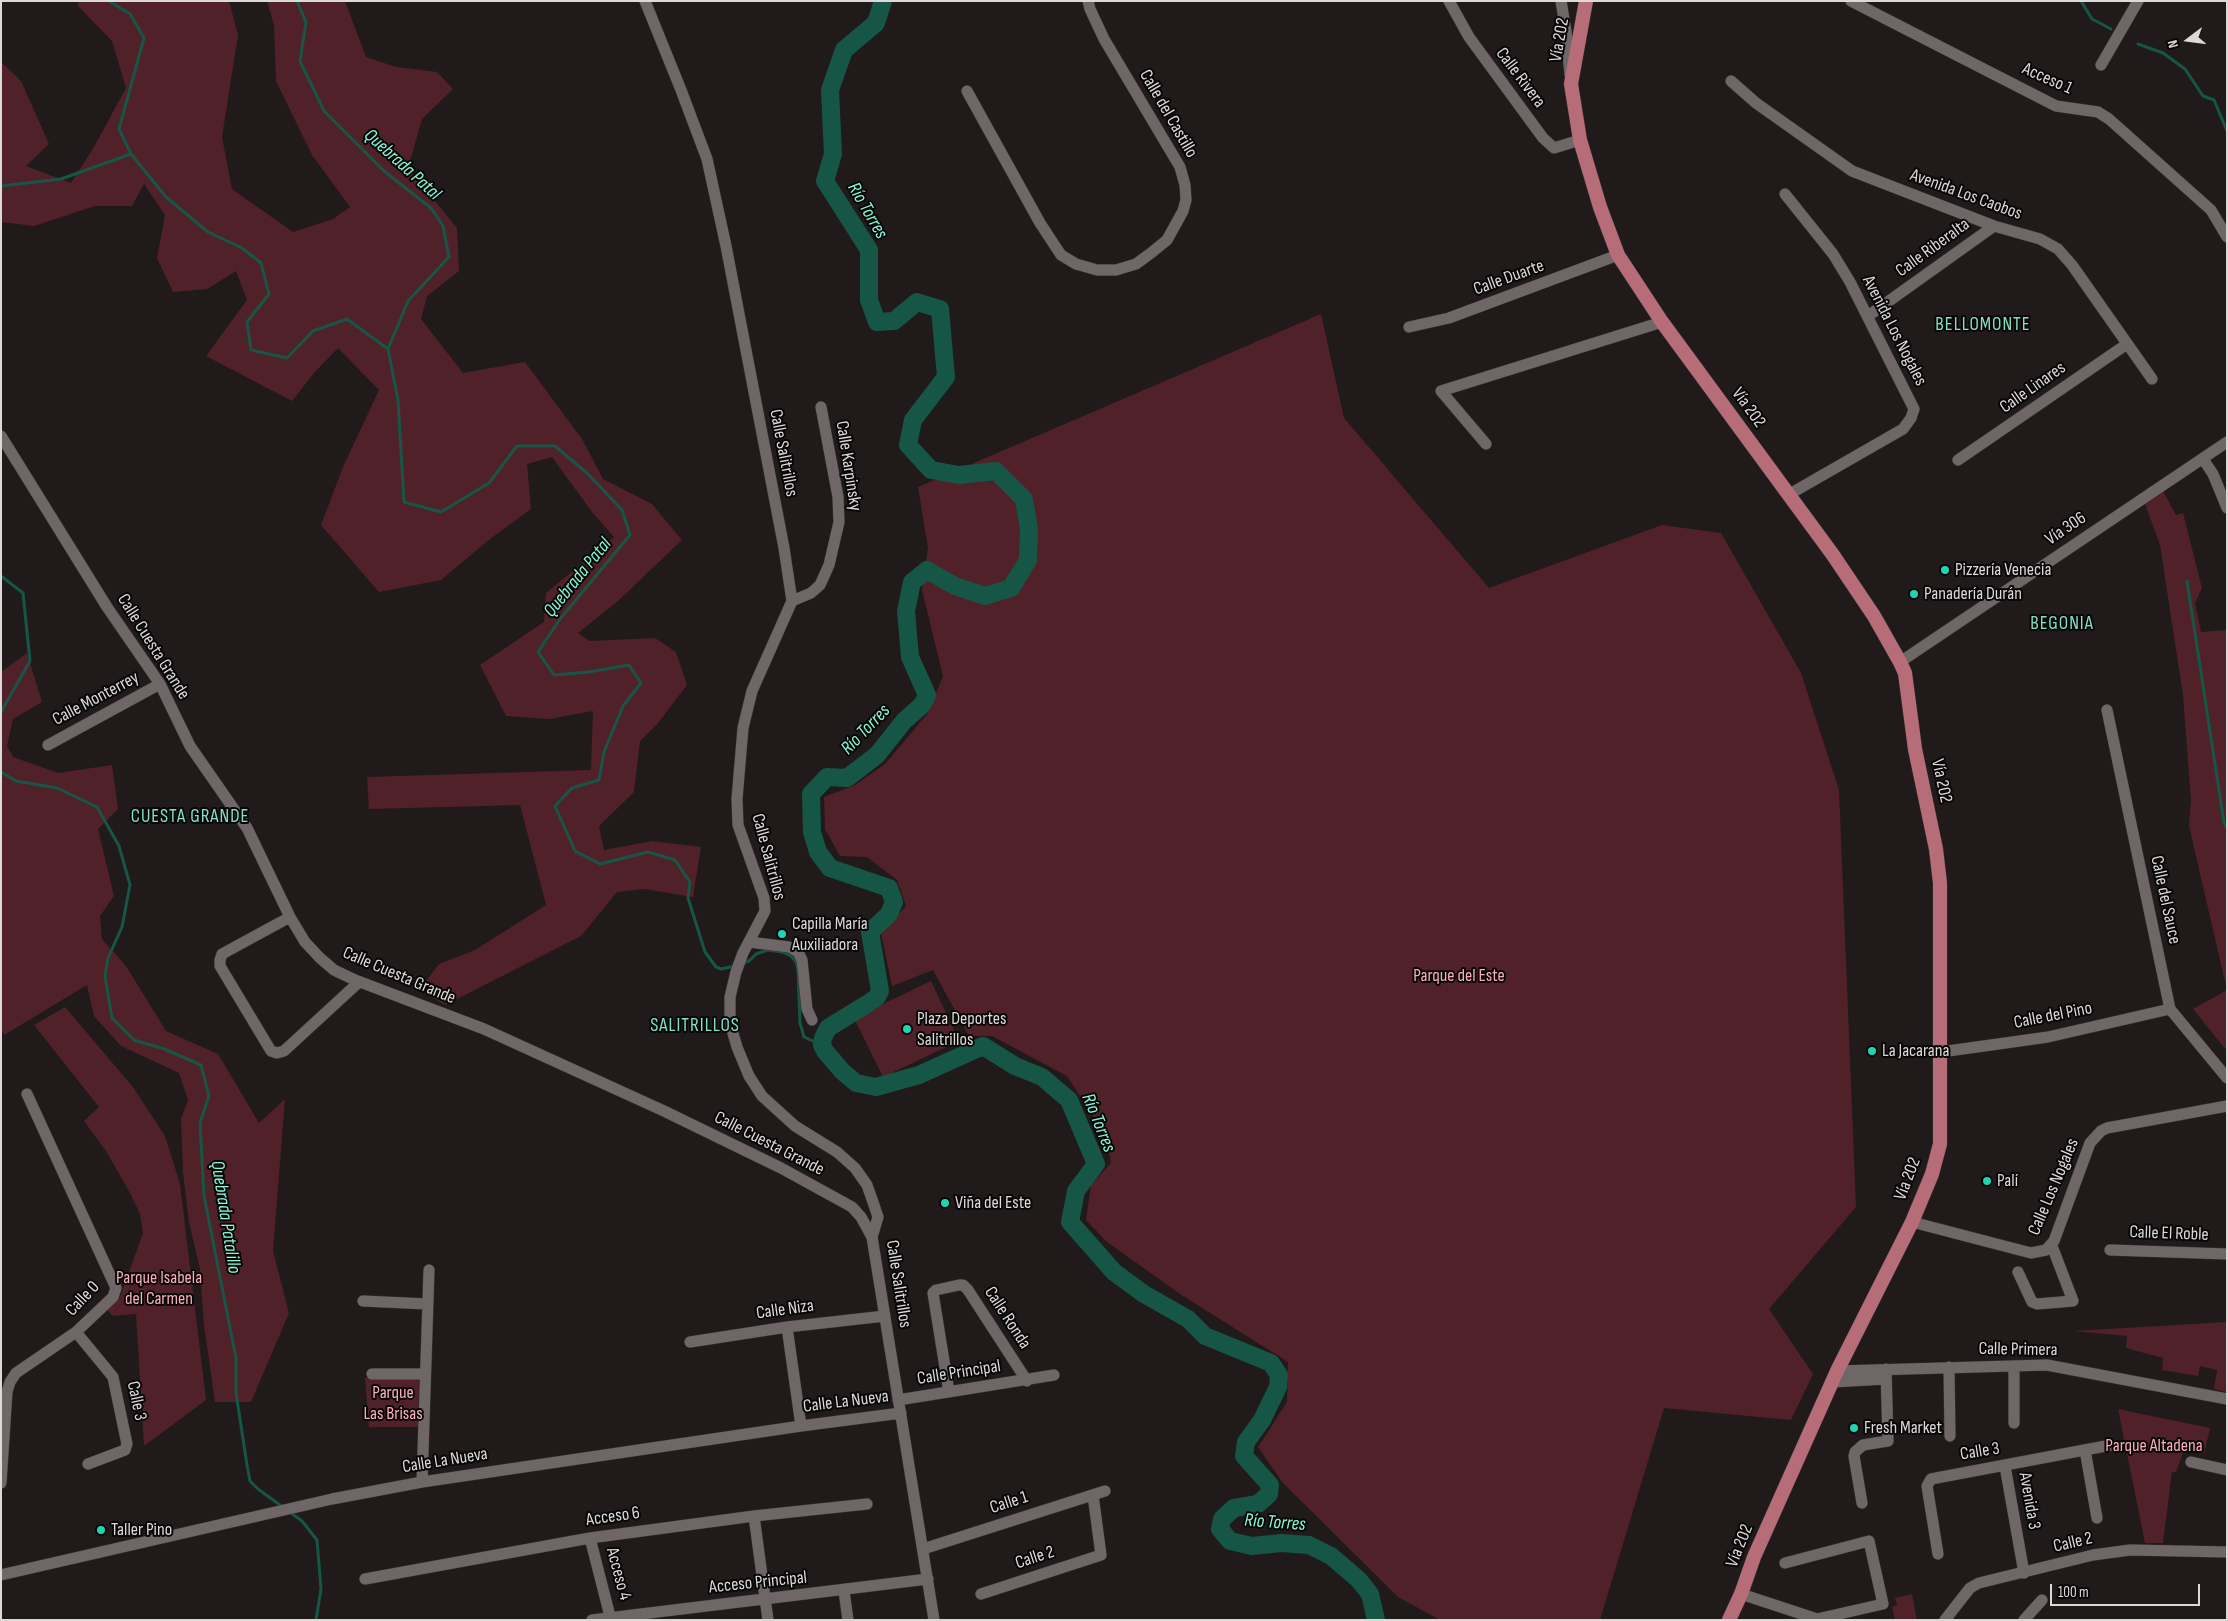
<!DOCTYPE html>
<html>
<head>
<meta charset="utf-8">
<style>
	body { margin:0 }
	#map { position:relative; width:2228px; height:1621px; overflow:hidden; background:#201a1a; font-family:"Sofia Sans Condensed",sans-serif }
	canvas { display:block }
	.frame { position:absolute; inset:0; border:2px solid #ddd9d9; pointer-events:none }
	.north { position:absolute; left:2163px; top:15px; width:50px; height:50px; -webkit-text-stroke:4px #080606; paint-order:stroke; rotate:255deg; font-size:14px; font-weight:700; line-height:20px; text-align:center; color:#ddd9d9 }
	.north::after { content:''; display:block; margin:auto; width:18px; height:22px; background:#ddd9d9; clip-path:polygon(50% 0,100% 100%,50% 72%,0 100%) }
	.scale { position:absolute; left:2050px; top:1584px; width:150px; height:22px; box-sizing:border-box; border:2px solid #ddd9d9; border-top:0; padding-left:6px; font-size:15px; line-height:18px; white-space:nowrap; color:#ddd9d9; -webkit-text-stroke:4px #080606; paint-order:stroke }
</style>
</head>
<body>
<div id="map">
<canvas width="2228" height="1621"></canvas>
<div class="frame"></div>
<div class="north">N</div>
<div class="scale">100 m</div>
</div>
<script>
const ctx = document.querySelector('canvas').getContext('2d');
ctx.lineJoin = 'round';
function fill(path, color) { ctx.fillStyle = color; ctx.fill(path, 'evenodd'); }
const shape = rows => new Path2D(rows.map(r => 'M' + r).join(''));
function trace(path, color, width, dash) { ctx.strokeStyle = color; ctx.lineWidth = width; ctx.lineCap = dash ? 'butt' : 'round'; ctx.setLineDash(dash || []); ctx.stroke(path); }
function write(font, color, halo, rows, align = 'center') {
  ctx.font = font + ' "Sofia Sans Condensed",sans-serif'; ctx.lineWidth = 4; ctx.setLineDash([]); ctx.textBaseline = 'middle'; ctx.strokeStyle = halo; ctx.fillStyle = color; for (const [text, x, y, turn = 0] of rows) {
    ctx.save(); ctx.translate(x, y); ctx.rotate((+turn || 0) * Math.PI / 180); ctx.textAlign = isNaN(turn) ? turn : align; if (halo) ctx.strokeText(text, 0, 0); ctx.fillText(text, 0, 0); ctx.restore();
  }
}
fill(shape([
	[78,1,229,1,238,35,222,137,232,189,293,232,333,219,350,207,312,155,276,81,274,25,267,1,345,1,366,57,396,67,437,72,453,89,422,119,408,168,457,228,459,271,427,296,421,319,463,373,525,362,582,439,603,479,652,504,682,540,618,601,578,633,589,641,655,638,676,652,687,685,658,723,640,741,634,792,599,826,604,850,652,841,701,847,693,897,645,889,617,892,581,936,445,1005,419,990,439,964,475,950,546,905,520,805,369,809,367,777,591,770,593,711,549,719,506,716,480,665,544,622,546,593,614,537,592,512,552,457,527,464,531,509,490,539,441,580,379,592,321,525,343,467,379,390,338,348,314,373,292,401,206,356,247,300,236,271,207,289,173,292,157,258,165,215,144,184,132,206,95,206,34,226,1,222,1,62,21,81,49,144,26,166,71,183,94,147,126,88,112,41,78,6],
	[1321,314,1344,418,1489,588,1662,525,1721,533,1801,673,1839,790,1856,1207,1769,1309,1813,1374,1791,1420,1664,1408,1600,1620,1440,1620,1398,1597,1283,1483,1258,1447,1287,1402,1288,1362,1180,1294,1107,1242,1086,1220,1091,1185,1111,1163,1106,1136,1067,1076,992,1036,969,1036,933,970,892,986,881,933,906,906,897,880,867,857,840,856,825,829,824,797,855,785,885,764,928,713,943,676,922,590,928,548,918,487],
	[2163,491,2176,515,2183,513,2202,588,2195,603,2201,632,2227,630,2227,1051,2193,1009,2227,990,2189,826,2191,800,2183,695,2160,545,2144,501],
	[27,653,42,702,13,719,7,746,13,757,58,773,112,765,118,809,98,829,114,896,100,916,102,939,126,966,166,1031,218,1054,259,1123,285,1099,273,1251,289,1313,251,1402,215,1402,204,1325,200,1269,189,1222,183,1172,181,1119,188,1100,179,1073,121,1046,94,1016,87,985,4,1035,1,1028,1,672],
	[931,981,959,1041,883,1077,854,1018],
	[65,1007,133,1087,165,1136,180,1184,206,1400,144,1446,136,1314,113,1316,107,1310,120,1297,143,1233,140,1214,130,1193,106,1151,84,1121,99,1107,34,1025],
	[2227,1322,2227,1392,2214,1389,2217,1370,2200,1366,2198,1376,2162,1370,2163,1358,2126,1348,2127,1336,2073,1331],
	[365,1378,419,1379,418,1427,369,1427],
	[2118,1409,2210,1428,2204,1454,2196,1449,2190,1449,2183,1453,2176,1472,2172,1472,2163,1543,2145,1543],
	[1912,1594,1917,1620,1895,1620,1892,1607,1897,1605,1895,1598]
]), '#512129');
trace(shape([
	[109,1,130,14,144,38,119,129,131,154],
	[297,1,306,22,300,61,324,111,384,171,431,208,443,226,449,257,408,301,388,349,398,400,404,502,441,512,489,483,517,446,555,446,588,474,622,510,630,535,560,619,538,652,554,675,589,672,629,665,641,683,623,706,604,752,599,780,572,788,555,806,575,851,600,864,648,852,675,860,690,882,688,898,705,952,716,967,721,969,735,966],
	[2081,1,2092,19,2111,29],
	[2138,44,2163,53,2185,69,2203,96,2214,100,2227,131],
	[1,186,61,179,131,154,166,197,208,232,242,248,261,263,269,294,247,322,251,350,287,358,313,331,347,319,388,349],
	[1,576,23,593,30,661,1,712],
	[2187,581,2224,823,2227,828],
	[1,772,16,781,57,788,97,807,119,846,130,885,122,927,108,958,105,976,112,1018,134,1040,164,1049,201,1065,209,1096,200,1123,204,1196,236,1358,236,1393,247,1465,250,1481,258,1489,284,1508],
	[743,963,749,961,756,954,768,950,782,952,791,956,796,962,798,971,800,1023,804,1037,822,1045],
	[291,1513,302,1521,317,1540,321,1589,316,1620]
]), '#165647', 3);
trace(shape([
	[883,1,876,23,844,50,830,90,833,154,825,181,869,250,869,300,877,322,894,321,917,302,940,309,946,377,913,420,908,445,931,470,959,475,996,471,1024,499,1029,529,1028,560,1011,588,985,596,955,586,927,570,912,582,906,611,910,657,927,695,922,705,904,721,877,755,847,778,827,777,811,794,812,832,818,852,830,868,889,888,894,902,889,914,870,932,880,991,877,997,867,1004,828,1028,823,1038,822,1045,825,1051,842,1071,856,1083,876,1087,919,1075,983,1046,1015,1066,1042,1077,1069,1100,1096,1164,1076,1191,1070,1222,1114,1272,1144,1294,1188,1319,1205,1336,1271,1363,1279,1375,1278,1387,1262,1420,1246,1442,1244,1456,1270,1485,1269,1494,1258,1504,1234,1508,1222,1519,1220,1529,1230,1541,1252,1546,1281,1543,1309,1545,1331,1556,1359,1580,1370,1594,1376,1620]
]), '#165647', 18);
const minor = shape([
	[645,1,681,90,707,159,726,246,784,548,792,601,752,691,743,728,737,799,738,825,764,898,765,911,743,953,736,972,730,997,730,1023,737,1047,749,1076,762,1096,795,1126,837,1152,855,1168,867,1185,874,1205,878,1217,872,1237,934,1620],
	[1449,1,1469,37,1543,138,1554,148,1580,140],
	[1561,1,1566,31,1570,75],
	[1851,1,2056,106,2098,112,2109,119,2211,210,2227,237],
	[2101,65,2138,1],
	[1731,81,1756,103,1852,171,1994,226,2040,239,2058,249,2072,265,2152,379],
	[967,91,1040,223,1061,255,1076,264,1097,270,1116,270,1136,264,1151,253,1167,240,1183,211,1186,200,1185,185,1180,167,1104,39,1090,9,1088,1],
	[1785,194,1833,254,1850,282,1914,409,1911,418,1903,429,1788,495],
	[1868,316,1994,226],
	[1409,327,1449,318,1618,255],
	[1,436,107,607,160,684,190,746,247,828,290,917,305,942,320,958,334,970,355,980,484,1029,664,1111,781,1168,852,1207,861,1217,872,1237],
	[1486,444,1441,391,1662,322],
	[2203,459,2213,474,2227,508],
	[1958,460,2127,344],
	[792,601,811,593,820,585,829,565,839,522,838,497,821,407],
	[1900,662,2227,442],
	[2107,710,2170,1009,2227,1078],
	[48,745,160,684],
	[290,917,222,954,220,960,220,966,271,1051,277,1053,284,1051,359,982],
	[749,942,789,947,798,952,802,960,807,1009,812,1020],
	[1941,1052,2048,1037,2170,1009],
	[1912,1222,2031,1253,2046,1250,2054,1241,2090,1143,2101,1131,2107,1128,2227,1106],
	[2110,1250,2227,1254],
	[2018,1272,2032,1302,2037,1304,2073,1301,2052,1246],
	[363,1301,427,1304],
	[787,1327,801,1426],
	[76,1332,113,1377,127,1444,125,1450,88,1464],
	[690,1342,787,1327,885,1316],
	[2014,1366,2014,1423],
	[1949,1367,1950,1436],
	[1837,1371,2047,1365,2227,1399],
	[372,1374,425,1374],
	[1832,1382,1886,1379],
	[949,1392,933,1293,936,1290,959,1285,963,1285,968,1290,1027,1381],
	[898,1400,1054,1375],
	[2085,1450,2097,1518],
	[2191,1462,2227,1470],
	[2005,1466,2024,1573],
	[422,1482,429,1270],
	[1,1483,7,1392,10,1382,16,1373,76,1332,113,1297,116,1288,27,1094],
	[1862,1503,1854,1456,1855,1452,1863,1445,1888,1441,1886,1369],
	[754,1516,768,1620],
	[590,1538,611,1620],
	[923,1549,1105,1491],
	[1938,1554,1927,1486,1931,1479,2111,1445],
	[1,1575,332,1499,422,1482,801,1426,901,1413],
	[365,1579,590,1538,754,1516,867,1504],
	[844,1591,848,1620],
	[981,1594,1101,1555,1093,1495],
	[1741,1594,1817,1619,1883,1604,1869,1541,1785,1563],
	[592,1620,928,1579],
	[1945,1620,1970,1588,1979,1583,2093,1555,2130,1550,2227,1552],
	[2024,1620,2042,1600]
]);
const major = shape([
	[1586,1,1571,84,1580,140,1600,207,1618,255,1662,322,1833,555,1874,616,1900,662,1905,673,1915,749,1936,849,1940,883,1940,1144,1932,1174,1912,1222,1837,1371,1754,1557,1741,1594,1729,1620]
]);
trace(minor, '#383434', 12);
trace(major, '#383434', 15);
trace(minor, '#6e6667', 11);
trace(major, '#b76d78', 14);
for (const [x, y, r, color] of [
	[1945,570,5,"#1ed5b0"],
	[1914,594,5,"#1ed5b0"],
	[782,934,5,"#1ed5b0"],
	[907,1029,5,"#1ed5b0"],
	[1872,1051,5,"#1ed5b0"],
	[1987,1181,5,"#1ed5b0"],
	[945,1203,5,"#1ed5b0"],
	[1854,1428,5,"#1ed5b0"],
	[101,1530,5,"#1ed5b0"]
]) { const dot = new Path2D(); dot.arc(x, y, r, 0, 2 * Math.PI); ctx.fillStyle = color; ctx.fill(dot); trace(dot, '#080606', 2); }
write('18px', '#ddd9d9', '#080606', [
	["Vía 202",1560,40,-80],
	["Calle Rivera",1520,78,53],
	["Acceso 1",2047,79,24],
	["Calle del Castillo",1168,114,60],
	["Avenida Los Caobos",1966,195,20],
	["Calle Riberalta",1933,248,-36],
	["Calle Duarte",1509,278,-20],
	["Avenida Los Nogales",1894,331,63],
	["Calle Linares",2033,388,-35],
	["Vía 202",1748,408,54],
	["Calle Salitrillos",783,453,79],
	["Calle Karpinsky",848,466,81],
	["Vía 306",2066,529,-34],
	["Calle Cuesta Grande",153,647,58],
	["Calle Monterrey",96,699,-28],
	["Vía 202",1941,781,78],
	["Calle Salitrillos",768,857,75],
	["Calle del Sauce",2165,900,78],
	["Calle Cuesta Grande",399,976,23],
	["Calle del Pino",2053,1016,-11],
	["Calle Cuesta Grande",769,1144,27],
	["Vía 202",1908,1179,-69],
	["Calle Los Nogales",2054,1187,-67],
	["Calle El Roble",2169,1234,2],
	["Calle Salitrillos",898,1284,81],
	["Calle 0",83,1299,-47],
	["Calle Niza",785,1310,-8],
	["Calle Ronda",1007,1318,57],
	["Calle Primera",2018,1350,1],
	["Calle Principal",959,1373,-9],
	["Calle 3",136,1401,78],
	["Calle La Nueva",846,1402,-7],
	["Calle 3",1980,1452,-9],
	["Calle La Nueva",445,1461,-9],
	["Avenida 3",2029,1501,80],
	["Calle 1",1009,1503,-18],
	["Acceso 6",613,1517,-8],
	["Calle 2",2073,1543,-13],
	["Vía 202",1740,1546,-68],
	["Calle 2",1035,1558,-18],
	["Acceso 4",618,1574,75],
	["Acceso Principal",758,1583,-6]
]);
write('18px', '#ddd9d9', '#080606', [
	["Pizzería Venecia",1955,570],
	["Panadería Durán",1924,594],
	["Capilla María",792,924],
	["Auxiliadora",792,945],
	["Plaza Deportes",917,1019],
	["Salitrillos",917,1040],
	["La Jacarana",1882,1051],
	["Palí",1997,1181],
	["Viña del Este",955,1203],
	["Fresh Market",1864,1428],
	["Taller Pino",111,1530]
], 'left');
write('18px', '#fcaeb7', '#080606', [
	["Parque del Este",1459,976],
	["Parque Isabela",159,1278],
	["del Carmen",159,1299],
	["Parque",393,1393],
	["Las Brisas",393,1414],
	["Parque Altadena",2154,1446]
]);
write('italic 19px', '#85f8d9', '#080606', [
	["Quebrada Patal",402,165,42],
	["Río Torres",867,211,60],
	["Quebrada Patal",578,578,-51],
	["Río Torres",866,730,-46],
	["Río Torres",1098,1123,68],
	["Quebrada Patalillo",225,1217,81],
	["Río Torres",1275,1523,4]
]);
ctx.letterSpacing = '1px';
write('19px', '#80e1c6', '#080606', [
	["BELLOMONTE",1983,325],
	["BEGONIA",2062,624],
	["CUESTA GRANDE",190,817],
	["SALITRILLOS",695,1026]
]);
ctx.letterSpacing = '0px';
</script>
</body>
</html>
